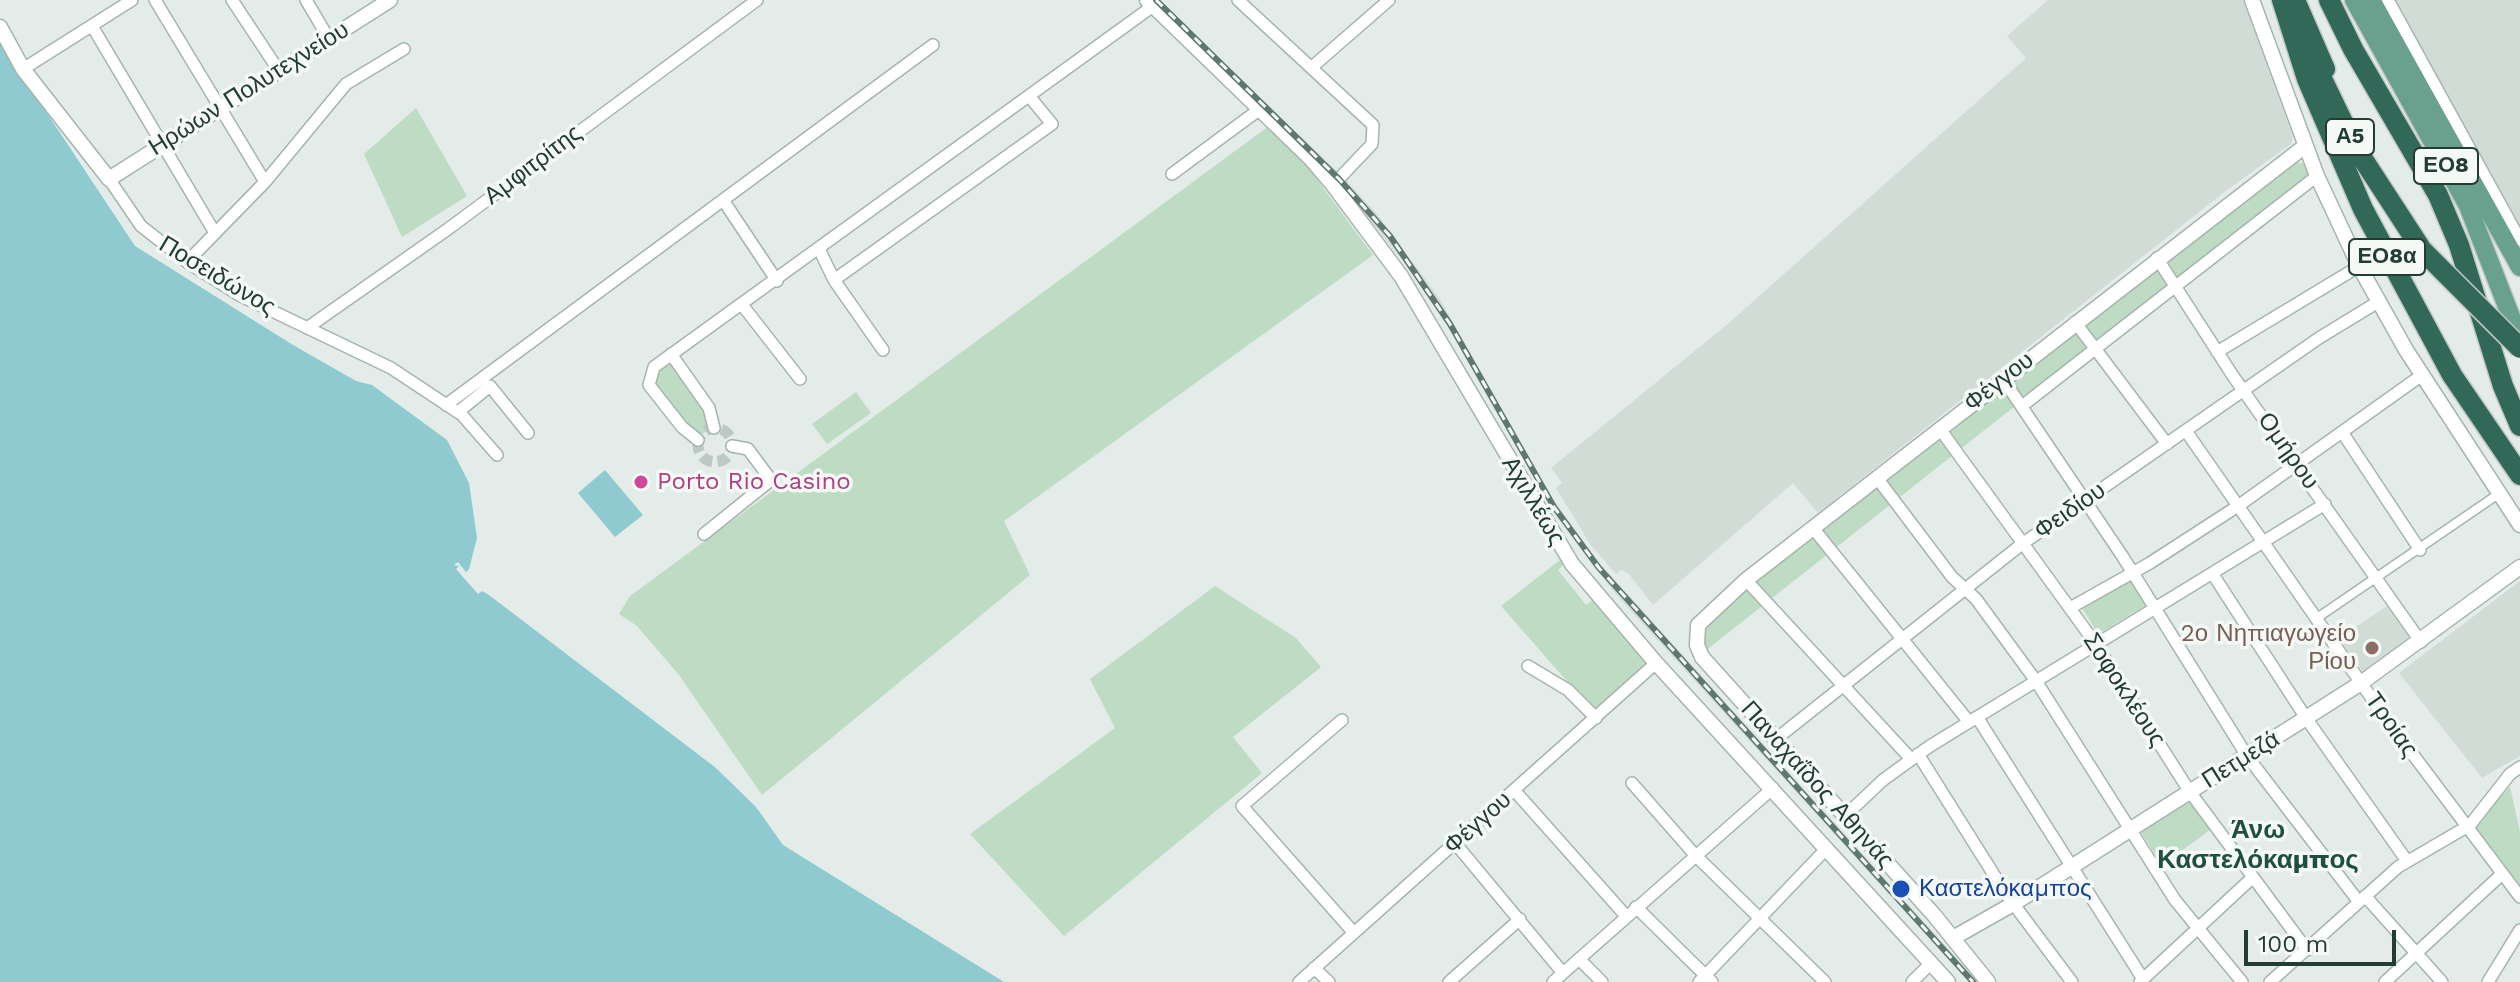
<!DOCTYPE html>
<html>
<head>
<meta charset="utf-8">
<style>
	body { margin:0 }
	#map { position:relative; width:2520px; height:982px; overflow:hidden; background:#e3ece8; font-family:"Work Sans",sans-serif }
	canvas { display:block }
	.scale { position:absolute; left:2244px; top:930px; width:152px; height:36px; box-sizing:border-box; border:4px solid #243d34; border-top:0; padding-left:10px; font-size:24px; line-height:28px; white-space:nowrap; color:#243d34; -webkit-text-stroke:6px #f4f9f6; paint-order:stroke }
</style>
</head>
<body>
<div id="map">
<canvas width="2520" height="982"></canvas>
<div class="scale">100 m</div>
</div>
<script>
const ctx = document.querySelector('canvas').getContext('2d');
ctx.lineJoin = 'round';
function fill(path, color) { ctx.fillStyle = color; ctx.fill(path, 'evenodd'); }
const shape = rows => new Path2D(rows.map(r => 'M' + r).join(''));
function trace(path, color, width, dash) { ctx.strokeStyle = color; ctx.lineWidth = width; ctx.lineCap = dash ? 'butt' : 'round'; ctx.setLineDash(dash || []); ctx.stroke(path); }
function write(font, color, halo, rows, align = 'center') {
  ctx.font = font + ' "Work Sans",sans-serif'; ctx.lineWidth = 7; ctx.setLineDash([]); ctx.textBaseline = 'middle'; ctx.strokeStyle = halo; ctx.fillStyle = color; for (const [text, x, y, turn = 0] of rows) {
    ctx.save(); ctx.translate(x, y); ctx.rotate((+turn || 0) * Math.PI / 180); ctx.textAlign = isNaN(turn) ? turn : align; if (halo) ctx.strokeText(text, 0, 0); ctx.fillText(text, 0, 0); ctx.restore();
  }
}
fill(shape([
	[1151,0,1159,0,1347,181,1376,213,1439,298,1551,496,1595,558,1978,982,1969,982,1613,591,1548,502,1449,329,1412,272,1342,186],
	[2048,0,2243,0,2293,137,2291,144,2227,190,1818,513,1793,483,1653,605,1628,573,1621,570,1616,574,1590,544,1556,488,1562,483,1551,468,1729,323,2026,58,2007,36],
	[2391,0,2520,0,2520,230],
	[2520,581,2520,756,2482,778,2399,673],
	[2387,606,2410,639,2363,672,2339,638]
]), '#d2dcd7');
fill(shape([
	[416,108,467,196,402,237,364,154],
	[1269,126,1304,162,1373,255,1004,521,1030,575,762,795,679,675,637,626,619,614,630,596],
	[2294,162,2303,163,2310,178,2179,280,2166,259],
	[2156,267,2170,288,2097,342,2082,323],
	[2075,329,2091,348,2023,402,2009,381],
	[671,354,697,388,714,428,703,433,698,440,649,376],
	[2002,386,2015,406,1704,652,1703,623],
	[856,392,871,413,827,444,812,424],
	[1564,557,1567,562,1558,570,1586,605,1597,597,1646,663,1593,711,1501,606],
	[2128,576,2146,605,2098,634,2081,606],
	[1215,586,1296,638,1321,667,1233,737,1262,773,1064,936,970,834,1115,728,1090,679],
	[2510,787,2520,832,2520,894,2473,832,2487,811],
	[2189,802,2210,830,2162,865,2141,832]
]), '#bddcc3');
fill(shape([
	[0,36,21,74,135,246,293,345,356,381,372,385,447,440,469,483,477,538,469,569,466,572,458,562,454,565,459,566,456,569,478,594,482,591,489,595,716,768,756,807,783,845,1004,982,0,982],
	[605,470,643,515,615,537,578,493]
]), '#8ecacf');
trace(shape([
	'698 445a17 17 0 1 1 34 0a17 17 0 1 1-34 0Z'
]), '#bdc9c4', 11, [11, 5.5]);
const pedestrian = shape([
	[2317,618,2497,495]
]);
const minor = shape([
	[155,0,265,182],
	[232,0,279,71],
	[306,0,329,39],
	[1238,0,1373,125,1372,144,1333,185],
	[2388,0,2520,240],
	[92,26,215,233],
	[1312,67,1389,0],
	[23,69,132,0],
	[1172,174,1260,109],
	[109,179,141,226,187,262,241,296,391,368,462,415,497,455],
	[723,200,933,45],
	[819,249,834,280,883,350],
	[2157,258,2233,376,2421,642],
	[187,262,265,182,346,84,404,49],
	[834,280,1052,124,1029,96],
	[743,306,800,379],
	[2075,322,2167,444],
	[307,328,448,229,757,0],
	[2217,352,2353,270],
	[671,354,709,408,714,428],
	[2003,379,2123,557,2247,756,2359,902],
	[446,405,723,200,777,281],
	[2022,406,2317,176],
	[458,412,490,386,528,433],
	[1940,429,2095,643,2190,792,2307,950],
	[2186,431,2384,716,2520,897],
	[2342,432,2420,550],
	[698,440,682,427,649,385,654,367,1153,6],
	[1877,478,1952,577,1976,599,2036,681,2175,900,2242,982],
	[1813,528,1969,722],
	[704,534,771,480,748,449,732,446],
	[2212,573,2306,718,2407,861],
	[1746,580,1911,759],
	[2070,608,2150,563,2238,506,2422,375],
	[1528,666,1568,690,1596,718],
	[1977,717,2143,979],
	[1342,720,1242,806,1354,933],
	[1776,739,2022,544,2319,338,2378,302],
	[1918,754,2006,894,2072,982],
	[1632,783,1695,855,1825,982],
	[1514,790,1626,916],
	[1845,816,1883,780,1930,746,2325,504],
	[1455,843,1563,973],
	[2365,896,2442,982],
	[1636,907,1712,982],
	[1579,959,1602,982],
	[1314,968,1329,982],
	[1299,982,1656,663],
	[1449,982,1520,919],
	[1553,982,1773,788],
	[1699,982,1827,848],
	[1912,982,1931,963],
	[2140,982,2252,878],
	[2270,982,2398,867,2470,825,2510,774,2520,767],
	[2385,982,2502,874],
	[2488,982,2520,930]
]);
const tertiary = shape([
	[1147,0,1311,159,1333,185,1401,276,1572,564,1656,663,1948,982],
	[2252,0,2317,176,2359,266,2406,350,2520,525],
	[0,27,23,69,109,179,390,0],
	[1953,938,2013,904,2361,683,2520,567],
	[1988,982,1934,915,1702,657,1697,645,1698,625,1746,580,2305,146]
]);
const primary = shape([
	[2354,0,2468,206,2520,340],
	[2371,0,2520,267]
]);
const motorway = shape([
	[2282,0,2307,79,2363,209,2452,375,2520,475],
	[2295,0,2325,69],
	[2329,0,2353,49,2438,195,2459,245,2503,386,2520,426],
	[2313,60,2355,147,2422,250]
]);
trace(pedestrian, '#a6b4ae', 11);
trace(minor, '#a6b4ae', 14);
trace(tertiary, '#a6b4ae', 17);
trace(primary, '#c2c9c6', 21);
trace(motorway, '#c2c9c6', 23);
trace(pedestrian, '#fff', 8);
trace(minor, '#fff', 11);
trace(tertiary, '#fff', 14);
trace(primary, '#6aa08e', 18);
trace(motorway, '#316858', 20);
const rail = shape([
	[1156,0,1339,179,1390,236,1450,324,1554,507,1599,568,1973,982]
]);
trace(rail, '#5e786f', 6);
trace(rail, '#f4f9f6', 3, [9]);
const motorwayBridge = shape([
	[2422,250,2520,348]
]);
trace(motorwayBridge, '#c2c9c6', 23, []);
trace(motorwayBridge, '#316858', 20);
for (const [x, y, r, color] of [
	[641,482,8,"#d1479c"],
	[2372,648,8,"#8d6e63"],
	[1901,889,10,"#1a4fb4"]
]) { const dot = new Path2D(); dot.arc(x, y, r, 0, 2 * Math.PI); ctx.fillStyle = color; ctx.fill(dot); trace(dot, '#f4f9f6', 3); }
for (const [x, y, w] of [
	[2350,137,48],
	[2446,166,64],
	[2387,257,76]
]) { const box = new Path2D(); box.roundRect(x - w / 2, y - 18, w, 36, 6); ctx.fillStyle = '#f4f9f6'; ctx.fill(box); trace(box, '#243d34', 2); }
write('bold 22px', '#243d34', null, [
	["Α5",2350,137],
	["ΕΟ8",2446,166],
	["ΕΟ8α",2387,257]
]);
write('24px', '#243d34', '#f4f9f6', [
	["Ηρώων Πολυτεχνείου",249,89,-32],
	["Αμφιτρίτης",533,165,-37],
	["Ποσειδώνος",217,276,31],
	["Φέγγου",1999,382,-38],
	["Ομήρου",2288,451,55],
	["Αχιλλέως",1533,501,59],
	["Φειδίου",2070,511,-35],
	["Σοφοκλέους",2124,690,57],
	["Τροίας",2391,725,55],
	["Πετμεζά",2241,760,-32],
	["Παναχαΐδος Αθηνάς",1817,785,48],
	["Φέγγου",1478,823,-42]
]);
write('24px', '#b23c85', '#f4f9f6', [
	["Porto Rio Casino",657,482]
], 'left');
write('24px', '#785e54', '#f4f9f6', [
	["2ο Νηπιαγωγείο",2356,634],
	["Ρίου",2356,662]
], 'right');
write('24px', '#164399', '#f4f9f6', [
	["Καστελόκαμπος",1919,889]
], 'left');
write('bold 26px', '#204e40', '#f4f9f6', [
	["Άνω",2258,830],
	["Καστελόκαμπος",2258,860]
]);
</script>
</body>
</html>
